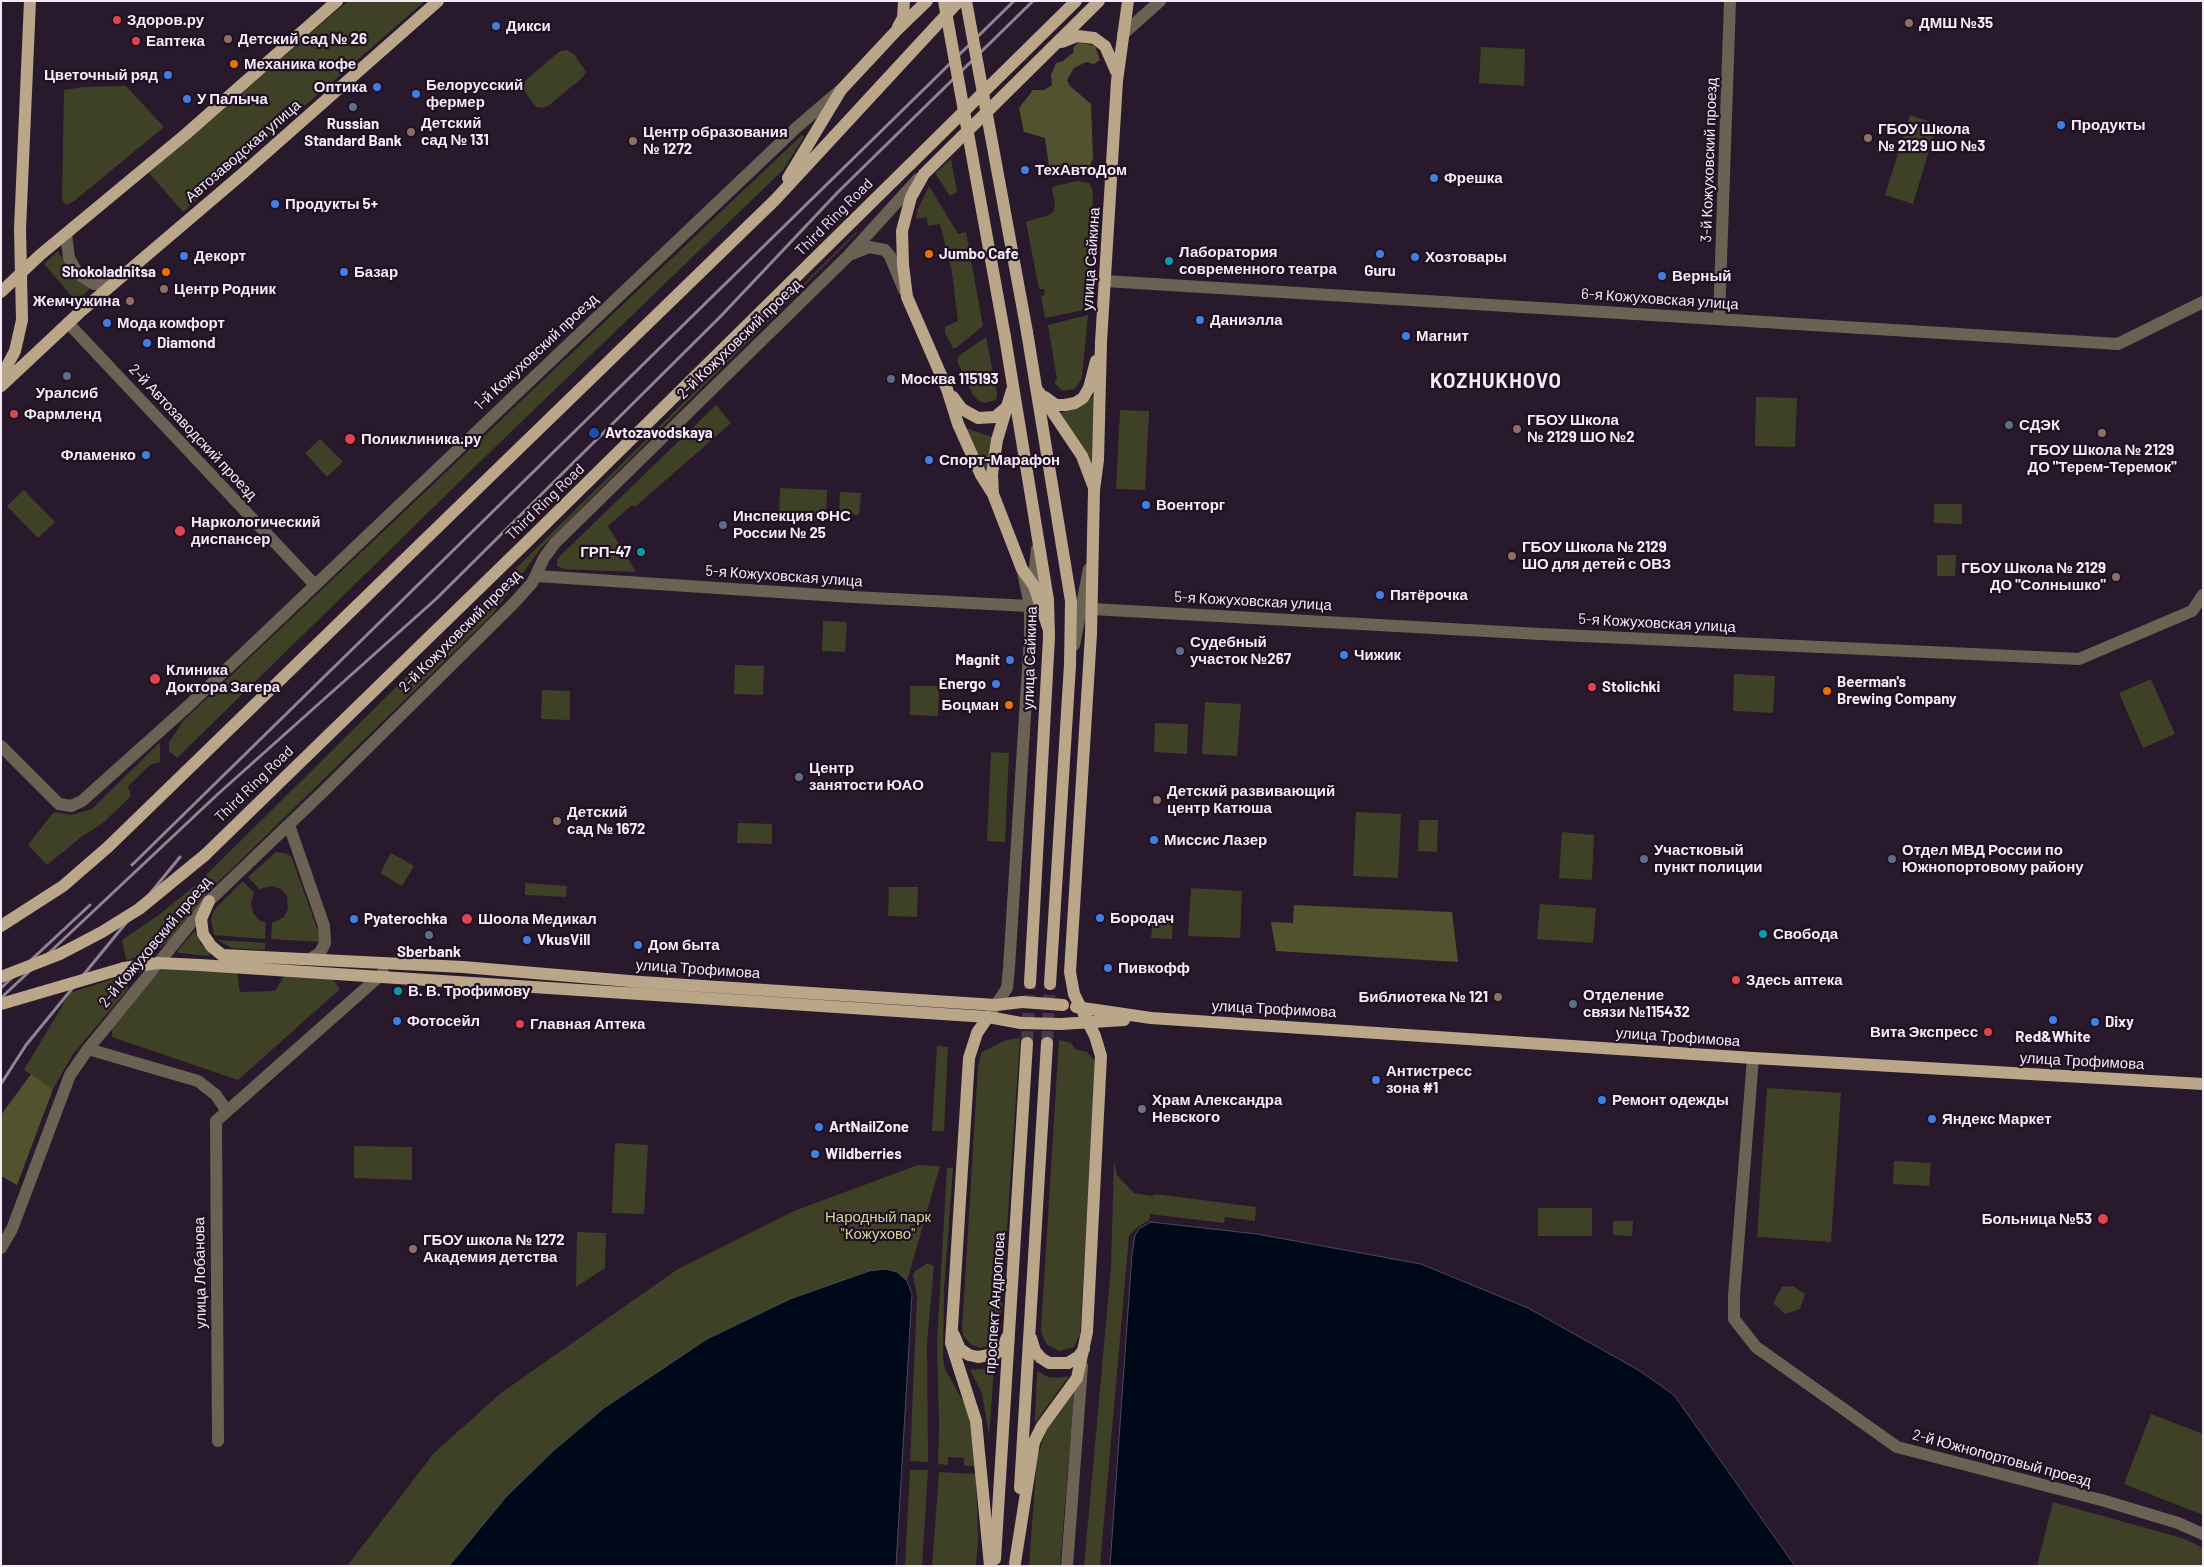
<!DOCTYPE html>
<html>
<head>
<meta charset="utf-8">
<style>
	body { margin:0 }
	#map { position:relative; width:2204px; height:1567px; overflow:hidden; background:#29192c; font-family:Barlow,sans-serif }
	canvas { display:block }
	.frame { position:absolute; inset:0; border:2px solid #f5eaf7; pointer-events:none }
</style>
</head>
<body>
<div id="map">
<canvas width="2204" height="1567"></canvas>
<div class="frame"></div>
</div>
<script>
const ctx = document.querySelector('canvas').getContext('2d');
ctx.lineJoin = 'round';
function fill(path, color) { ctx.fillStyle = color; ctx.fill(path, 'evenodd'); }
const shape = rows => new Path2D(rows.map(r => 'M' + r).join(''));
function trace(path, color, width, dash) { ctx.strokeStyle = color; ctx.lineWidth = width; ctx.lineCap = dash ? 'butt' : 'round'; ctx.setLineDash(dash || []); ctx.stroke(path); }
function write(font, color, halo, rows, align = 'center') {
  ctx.font = font + ' Barlow,sans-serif'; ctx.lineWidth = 4.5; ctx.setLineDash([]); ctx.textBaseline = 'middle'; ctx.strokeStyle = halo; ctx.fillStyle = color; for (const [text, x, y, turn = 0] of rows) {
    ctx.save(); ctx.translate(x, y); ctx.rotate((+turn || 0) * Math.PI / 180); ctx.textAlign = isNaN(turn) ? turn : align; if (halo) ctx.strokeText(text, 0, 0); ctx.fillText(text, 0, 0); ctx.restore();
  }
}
fill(shape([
	[348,1,425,1,183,212,149,173],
	[1481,47,1525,49,1524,86,1479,83],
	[567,50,574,54,586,72,582,78,548,106,542,108,536,107,525,92,523,86,526,80,560,51],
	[126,86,164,127,74,201,66,205,62,200,64,90,84,87],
	[1910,115,1937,124,1913,204,1885,195],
	[802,135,804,137,783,170,487,455,177,758,169,751,169,742,184,720],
	[951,159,957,192,950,196,935,173],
	[1077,181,1089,183,1093,190,1089,309,1045,318,1041,296,1045,295,1044,289,1039,289,1026,222,1049,215,1053,212,1055,205,1052,188,1055,186],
	[929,186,958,234,966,232,983,326,956,348,953,348,945,333,945,327,958,321,952,272,940,224,928,226,927,217,916,219,917,211],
	[856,232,857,233,541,548,492,615,207,893,169,941,153,953,126,960,122,940,160,914,197,884],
	[58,251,74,277,91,288,76,301,44,264],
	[1088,315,1082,378,1075,389,1062,391,1054,382,1057,379,1048,325],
	[986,337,997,394,996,400,984,403,979,401,973,395,957,361,959,356],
	[1094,395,1092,466,1060,413,1085,404],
	[1756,397,1797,398,1795,447,1755,446],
	[716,405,731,423,635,507,632,505,608,526,636,572,565,569,557,566,557,560,560,556],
	[1120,410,1149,411,1145,490,1116,489],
	[966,428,992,437,987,476],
	[320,439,343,462,327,477,305,453],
	[780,488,827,490,826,521,779,519],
	[24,490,55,522,38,538,7,506],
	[840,492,861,493,859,515,839,514],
	[1934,504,1962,504,1962,524,1934,523],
	[1937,555,1956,555,1955,576,1937,576],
	[823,621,847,622,845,652,822,651],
	[735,665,764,666,763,695,734,694],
	[1734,674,1775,676,1773,713,1733,711],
	[2151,679,2175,734,2143,748,2119,693],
	[910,686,939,686,938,716,910,715],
	[542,690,570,691,570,720,541,719],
	[1205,702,1241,704,1237,756,1202,754],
	[1155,723,1188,724,1187,754,1154,752],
	[160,742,160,762,150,765,128,786,131,796,103,823,81,837,47,865,28,845,52,814,56,812,71,815,92,809],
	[991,752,1009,753,1005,842,987,841],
	[1356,812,1401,814,1398,878,1353,876],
	[1419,820,1438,820,1437,852,1418,851],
	[738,823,772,824,772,844,737,843],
	[1562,832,1594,835,1592,880,1559,878],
	[276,852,288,854,292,858,320,937,320,942,271,939,272,923,284,917,288,909,287,896,281,889,272,886,259,889,248,877],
	[391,853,414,866,402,886,380,873],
	[243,881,254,893,251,904,253,913,259,920,266,923,265,939,214,935,211,919,214,910],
	[525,883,567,886,566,897,525,895],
	[889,887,918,887,917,917,888,916],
	[1191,888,1242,891,1240,938,1188,936],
	[1540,904,1596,908,1593,943,1537,939],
	[1153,914,1173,915,1172,939,1151,938],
	[195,931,201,944,210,953,209,956,178,953,178,950],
	[217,940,265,943,265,950,232,948],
	[167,969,237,971,240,992,275,991,284,976,332,978,340,989,238,1080,112,1037,112,1026,161,970],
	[116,978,123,979,127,982,128,989,73,1054,53,1089,24,1070,70,993],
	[1020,1038,1000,1331,992,1345,980,1348,970,1344,963,1335,962,1330,978,1066,982,1052,1006,1040],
	[1059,1040,1071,1043,1075,1049,1087,1052,1095,1061,1096,1068,1080,1334,1074,1347,1060,1351,1047,1345,1042,1335,1041,1329],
	[937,1046,948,1047,944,1131,932,1131],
	[1767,1088,1841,1093,1831,1242,1757,1237],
	[615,1143,648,1145,644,1214,612,1213],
	[354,1146,412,1147,412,1180,354,1178],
	[1114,1161,1117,1175,1134,1193,1152,1196,1155,1194,1256,1207,1255,1221,1225,1217,1224,1223,1150,1214,1149,1220,1136,1228,1129,1236,1100,1566,1084,1566,1111,1268],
	[1894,1161,1931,1163,1929,1186,1893,1184],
	[918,1165,940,1166,907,1281,897,1272,886,1269,869,1271,790,1299,707,1339,604,1408,506,1497,449,1566,347,1566,434,1453,501,1393,678,1269,794,1211],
	[947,1168,953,1168,944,1289,943,1359,945,1369,970,1414,978,1466,964,1466,964,1458,948,1457,948,1465,938,1464,939,1425,937,1342],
	[1538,1208,1592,1208,1592,1236,1538,1236],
	[1613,1221,1633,1221,1632,1236,1613,1235],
	[577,1232,606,1233,605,1268,576,1287],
	[928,1263,934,1266,927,1342,928,1462,910,1461,917,1296,913,1276,915,1271],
	[1793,1286,1805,1294,1800,1309,1785,1314,1773,1303,1782,1287],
	[994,1368,989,1436,982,1393,970,1370],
	[1037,1371,1048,1377,1059,1378,1069,1376,1035,1423],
	[1074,1392,1060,1566,1029,1566,1037,1458,1046,1431],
	[2151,1414,2203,1434,2203,1515,2124,1484],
	[910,1470,928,1470,922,1566,905,1566],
	[939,1472,976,1474,978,1540,976,1566,932,1566],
	[2053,1502,2185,1539,2203,1548,2203,1566,2037,1566]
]), '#3f4127');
fill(shape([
	[1078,42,1095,46,1100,60,1094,64,1086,62,1074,68,1067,80,1070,86,1091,104,1093,158,1088,171,1050,174,1045,138,1024,132,1019,108,1033,90,1044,90,1052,85,1051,75,1056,63,1063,61,1074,52,1073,48],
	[1294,905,1452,912,1458,962,1276,951,1271,922,1293,923],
	[31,1074,53,1089,17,1185,1,1176,1,1115]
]), '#50532e');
const water = shape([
	[1151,1222,1257,1234,1421,1264,1528,1308,1640,1371,1674,1395,1795,1566,1110,1566,1132,1254,1135,1235,1140,1228,1151,1222],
	[886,1269,897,1272,907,1281,912,1294,896,1566,449,1566,506,1497,553,1451,604,1408,707,1339,790,1299,869,1271,886,1269]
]);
fill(water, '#000919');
trace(water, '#4a4c5c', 1);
trace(shape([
	[1027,1043,1030,983],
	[1047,1043,1050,984]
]), '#48384a', 12, [12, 6]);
trace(shape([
	[1123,34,1160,1],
	[66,234,69,258,78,274,94,284,112,285],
	[852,254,869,247,885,250,890,256,904,290],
	[1105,281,2118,344,2203,302],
	[1719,319,1730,1],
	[68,323,314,584],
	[537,576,853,597,1030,606],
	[1032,593,1037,549],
	[1092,609,1540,634,2079,659,2192,611,2203,595],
	[1074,645,1089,569],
	[1,746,59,804,71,806,82,801,188,706,796,128,838,92],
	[289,825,324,926,325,943,320,953,310,959],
	[992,1011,1007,988,1009,968,1030,636,1030,606,1023,572],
	[88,1049,198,1081,216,1095,226,1110],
	[1753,1058,1734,1296,1734,1319,1756,1347,1897,1447,2105,1501,2178,1523,2203,1534],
	[1,1248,12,1229,70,1075,88,1049,209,901,326,789,513,604,532,583,544,558,555,543,848,256,918,179],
	[218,1441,216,1121,383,973],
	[1067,1566,1082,1366]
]), '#6c6254', 12);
trace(shape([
	[898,27,903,18,904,1],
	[1062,42,1077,36,1094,38,1105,46,1116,71],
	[788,178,841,90,897,30,927,1],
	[1,292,40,255,186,134,337,1],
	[1027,332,1071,601,1070,665,1050,984],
	[1005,337,1048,600,1049,637,1030,983],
	[1,377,15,351,22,320,20,229,30,1],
	[1,386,79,313,241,175,438,1],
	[1039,392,1082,456,1093,485],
	[953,397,962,409,978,418,995,417,1008,406],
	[1045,397,1056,405,1065,405,1075,403,1083,398,1089,388,1096,361],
	[993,494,992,474,997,440,1012,390],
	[1049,630,1034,586,1022,569,993,494,981,475,958,424,947,389,907,297,903,265,902,231,911,197,924,174,1099,1],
	[205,855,532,537,1076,1],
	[209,901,201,919,203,934,211,946,222,955,463,967,641,982,996,1005,1022,1002],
	[1,926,63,886,108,847,775,200,959,1],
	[124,968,158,963,200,965,988,1017,1021,1023],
	[1076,1007,1151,1018,1753,1058,2203,1084],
	[988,1017,977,1033,969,1058,951,1343,976,1421,990,1566],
	[1061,1024,1124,1020],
	[954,1335,960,1349,969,1355,978,1357,995,1354,1002,1349,1007,1337],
	[1031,1338,1035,1351,1041,1358,1049,1363,1068,1363,1078,1357,1084,1349],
	[1020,1488,1047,1043],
	[995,1559,1027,1043],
	[1015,1563,1034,1442,1042,1426,1077,1378,1087,1332,1101,1056,1095,1036,1074,994,1070,972,1091,634,1094,490,1098,460,1101,342,1117,81,1128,1]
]), '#baa688', 12);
trace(shape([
	[132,865,1014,1],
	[1,988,90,905],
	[1,998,219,793,436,599,720,317,838,192,1033,1],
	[1,1084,26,1045,180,857]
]), '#918393', 3);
trace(shape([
	[944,1,1005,337],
	[966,1,1027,332],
	[1,977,60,954,102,932,139,909,205,855],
	[1022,1002,1063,1005],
	[1,1004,124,968],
	[1021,1023,1061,1024]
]), '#baa688', 12);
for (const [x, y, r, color] of [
	[117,20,5,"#e0444e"],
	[1909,23,5,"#8d6e63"],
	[496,26,5,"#3f7fe0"],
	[228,39,5,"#8d6e63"],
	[136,41,5,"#e0444e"],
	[234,64,5,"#e8710a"],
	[168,75,5,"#3f7fe0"],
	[377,87,5,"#3f7fe0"],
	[416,94,5,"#3f7fe0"],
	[187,99,5,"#3f7fe0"],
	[353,107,5,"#5c6f8a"],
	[2061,125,5,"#3f7fe0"],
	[411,132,5,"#8d6e63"],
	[1868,138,5,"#8d6e63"],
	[633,141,5,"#8d6e63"],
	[1025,170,5,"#3f7fe0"],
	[1434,178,5,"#3f7fe0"],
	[275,204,5,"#3f7fe0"],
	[929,254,5,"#e8710a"],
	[1380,254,5,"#3f7fe0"],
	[184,256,5,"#3f7fe0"],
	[1415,257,5,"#3f7fe0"],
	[1169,261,5,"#0f9aa8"],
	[166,272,5,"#e8710a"],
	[344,272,5,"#3f7fe0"],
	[1662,276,5,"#3f7fe0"],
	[164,289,5,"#8d6e63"],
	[130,301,5,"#8d6e63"],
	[1200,320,5,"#3f7fe0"],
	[107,323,5,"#3f7fe0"],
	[1406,336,5,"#3f7fe0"],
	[147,343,5,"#3f7fe0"],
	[67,376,5,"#5c6f8a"],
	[891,379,5,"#5c6f8a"],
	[14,414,5,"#e0444e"],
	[2009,425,5,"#5c6f8a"],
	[1517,429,5,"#8d6e63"],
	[594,433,6,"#1a4fb4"],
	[2102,433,5,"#8d6e63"],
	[350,439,6,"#e0444e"],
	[146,455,5,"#3f7fe0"],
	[929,460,5,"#3f7fe0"],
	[1146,505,5,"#3f7fe0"],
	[723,525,5,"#5c6f8a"],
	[180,531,6,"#e0444e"],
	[641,552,5,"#0f9aa8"],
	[1512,556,5,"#8d6e63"],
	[2116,577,5,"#8d6e63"],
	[1380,595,5,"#3f7fe0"],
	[1180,651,5,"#5c6f8a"],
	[1344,655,5,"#3f7fe0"],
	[1010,660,5,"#3f7fe0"],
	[155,679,6,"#e0444e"],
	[996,684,5,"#3f7fe0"],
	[1592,687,5,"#e0444e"],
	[1827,691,5,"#e8710a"],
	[1009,705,5,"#e8710a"],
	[799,777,5,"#5c6f8a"],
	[1157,800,5,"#8d6e63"],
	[557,821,5,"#8d6e63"],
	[1154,840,5,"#3f7fe0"],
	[1644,859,5,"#5c6f8a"],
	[1892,859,5,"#5c6f8a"],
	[1100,918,5,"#3f7fe0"],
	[354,919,5,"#3f7fe0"],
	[467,919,6,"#e0444e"],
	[1763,934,5,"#0f9aa8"],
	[429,935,5,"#5c6f8a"],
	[527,940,5,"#3f7fe0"],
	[638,945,5,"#3f7fe0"],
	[1108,968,5,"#3f7fe0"],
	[1736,980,5,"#e0444e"],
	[398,991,5,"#0f9aa8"],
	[1498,997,5,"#8d6e63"],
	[1573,1004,5,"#5c6f8a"],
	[2053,1020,5,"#3f7fe0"],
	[397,1021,5,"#3f7fe0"],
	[2095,1022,5,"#3f7fe0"],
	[520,1024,5,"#e0444e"],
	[1988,1032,5,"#e0444e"],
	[1376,1080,5,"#3f7fe0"],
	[1602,1100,5,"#3f7fe0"],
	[1142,1109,5,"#6b7280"],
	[1932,1119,5,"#3f7fe0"],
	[819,1127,5,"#3f7fe0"],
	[815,1154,5,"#3f7fe0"],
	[2103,1219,6,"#e0444e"],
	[413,1249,5,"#8d6e63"]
]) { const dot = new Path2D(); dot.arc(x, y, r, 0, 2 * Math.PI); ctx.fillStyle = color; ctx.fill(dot); trace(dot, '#1f1022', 2); }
write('bold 15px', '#f5eaf7', '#1f1022', [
	["Здоров.ру",127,20],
	["ДМШ №35",1919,23],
	["Дикси",506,26],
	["Детский сад № 26",238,39],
	["Еаптека",146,41],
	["Механика кофе",244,64],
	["Цветочный ряд",158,75,"right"],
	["Белорусский",426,85],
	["фермер",426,102],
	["Оптика",367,87,"right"],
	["У Палыча",197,99],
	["Детский",421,123],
	["сад № 131",421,140],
	["Russian",353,124,"center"],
	["Standard Bank",353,141,"center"],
	["Продукты",2071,125],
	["ГБОУ Школа",1878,129],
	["№ 2129 ШО №3",1878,146],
	["Центр образования",643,132],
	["№ 1272",643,149],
	["ТехАвтоДом",1035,170],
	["Фрешка",1444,178],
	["Продукты 5+",285,204],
	["Лаборатория",1179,252],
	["современного театра",1179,269],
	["Jumbo Cafe",939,254],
	["Декорт",194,256],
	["Хозтовары",1425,257],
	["Guru",1380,271,"center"],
	["Shokoladnitsa",156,272,"right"],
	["Базар",354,272],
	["Верный",1672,276],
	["Центр Родник",174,289],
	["Жемчужина",120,301,"right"],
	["Даниэлла",1210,320],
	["Мода комфорт",117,323],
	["Магнит",1416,336],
	["Diamond",157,343],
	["Москва 115193",901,379],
	["Уралсиб",67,393,"center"],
	["Фармленд",24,414],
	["ГБОУ Школа",1527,420],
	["№ 2129 ШО №2",1527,437],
	["СДЭК",2019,425],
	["Avtozavodskaya",605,433],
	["Поликлиника.ру",361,439],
	["ГБОУ Школа № 2129",2102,450,"center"],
	["ДО \"Терем-Теремок\"",2102,467,"center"],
	["Фламенко",136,455,"right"],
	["Спорт-Марафон",939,460],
	["Военторг",1156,505],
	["Инспекция ФНС",733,516],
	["России № 25",733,533],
	["Наркологический",191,522],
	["диспансер",191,539],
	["ГБОУ Школа № 2129",1522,547],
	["ШО для детей с ОВЗ",1522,564],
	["ГРП-47",631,552,"right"],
	["ГБОУ Школа № 2129",2106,568,"right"],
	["ДО \"Солнышко\"",2106,585,"right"],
	["Пятёрочка",1390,595],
	["Судебный",1190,642],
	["участок №267",1190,659],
	["Чижик",1354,655],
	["Magnit",1000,660,"right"],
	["Клиника",166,670],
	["Доктора Загера",166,687],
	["Beerman's",1837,682],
	["Brewing Company",1837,699],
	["Energo",986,684,"right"],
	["Stolichki",1602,687],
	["Боцман",999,705,"right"],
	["Центр",809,768],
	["занятости ЮАО",809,785],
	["Детский развивающий",1167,791],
	["центр Катюша",1167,808],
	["Детский",567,812],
	["сад № 1672",567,829],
	["Миссис Лазер",1164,840],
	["Участковый",1654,850],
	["пункт полиции",1654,867],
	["Отдел МВД России по",1902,850],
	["Южнопортовому району",1902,867],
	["Бородач",1110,918],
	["Pyaterochka",364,919],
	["Шоола Медикал",478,919],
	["Свобода",1773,934],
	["VkusVill",537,940],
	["Дом быта",648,945],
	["Sberbank",429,952,"center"],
	["Пивкофф",1118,968],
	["Здесь аптека",1746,980],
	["В. В. Трофимову",408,991],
	["Отделение",1583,995],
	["связи №115432",1583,1012],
	["Библиотека № 121",1488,997,"right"],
	["Фотосейл",407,1021],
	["Dixy",2105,1022],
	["Главная Аптека",530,1024],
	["Вита Экспресс",1978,1032,"right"],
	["Red&White",2053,1037,"center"],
	["Антистресс",1386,1071],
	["зона #1",1386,1088],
	["Храм Александра",1152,1100],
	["Невского",1152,1117],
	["Ремонт одежды",1612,1100],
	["Яндекс Маркет",1942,1119],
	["ArtNailZone",829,1127],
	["Wildberries",825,1154],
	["Больница №53",2092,1219,"right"],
	["ГБОУ школа № 1272",423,1240],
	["Академия детства",423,1257]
], 'left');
write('15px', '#f5eaf7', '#1f1022', [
	["Автозаводская улица",243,151,-41],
	["3-й Кожуховский проезд",1709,160,-88],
	["Third Ring Road",834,217,-45],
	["улица Сайкина",1091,259,-86],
	["6-я Кожуховская улица",1660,299,4],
	["2-й Кожуховский проезд",739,339,-44],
	["1-й Кожуховский проезд",536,352,-43],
	["2-й Автозаводский проезд",193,432,47],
	["Third Ring Road",545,502,-44],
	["5-я Кожуховская улица",784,576,4],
	["5-я Кожуховская улица",1253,601,3],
	["5-я Кожуховская улица",1657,623,3],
	["2-й Кожуховский проезд",460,631,-45],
	["улица Сайкина",1030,658,-88],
	["Third Ring Road",254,784,-44],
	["2-й Кожуховский проезд",155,942,-50],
	["улица Трофимова",698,969,4],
	["улица Трофимова",1274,1009,3],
	["улица Трофимова",1678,1037,4],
	["улица Трофимова",2082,1061,3],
	["улица Лобанова",200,1273,-91],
	["проспект Андропова",995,1303,-86],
	["2-й Южнопортовый проезд",2002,1458,15]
]);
write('15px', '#d1d694', '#1f1022', [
	["Народный парк",878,1217],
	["\"Кожухово\"",878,1234]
]);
ctx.letterSpacing = '1px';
write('bold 20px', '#f5eaf7', '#1f1022', [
	["KOZHUKHOVO",1496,381]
]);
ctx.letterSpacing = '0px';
</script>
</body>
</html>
